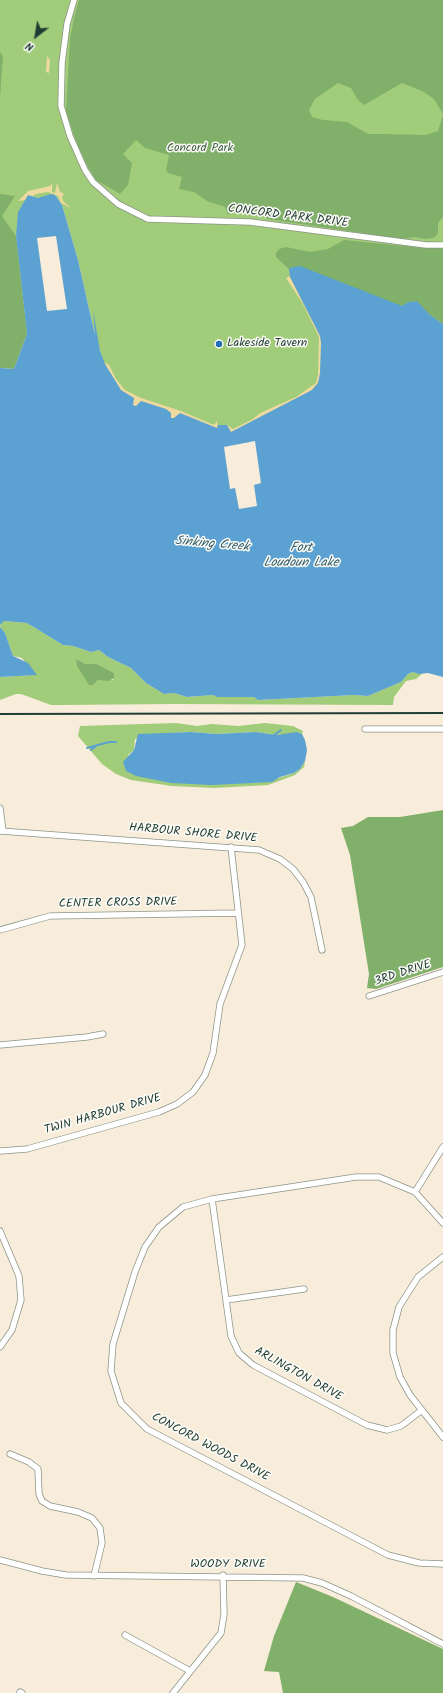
<!DOCTYPE html>
<html>
<head>
<meta charset="utf-8">
<style>
	body { margin:0 }
	#map { position:relative; width:443px; height:1693px; overflow:hidden; background:#f8ecda; font-family:Kalam,sans-serif }
	canvas { display:block }
	.north { position:absolute; left:16px; top:16px; width:40px; height:40px; -webkit-text-stroke:3px #fdfcf7; paint-order:stroke; rotate:211deg; font-size:11px; font-weight:700; line-height:16px; text-align:center; color:#1f3d34 }
	.north::after { content:''; display:block; margin:auto; width:14px; height:18px; background:#1f3d34; clip-path:polygon(50% 0,100% 100%,50% 72%,0 100%) }
</style>
</head>
<body>
<div id="map">
<canvas width="443" height="1693"></canvas>
<div class="north">N</div>
</div>
<script>
const ctx = document.querySelector('canvas').getContext('2d');
ctx.lineJoin = 'round';
function fill(path, color) { ctx.fillStyle = color; ctx.fill(path, 'evenodd'); }
const shape = rows => new Path2D(rows.map(r => 'M' + r).join(''));
function trace(path, color, width, dash) { ctx.strokeStyle = color; ctx.lineWidth = width; ctx.lineCap = dash ? 'butt' : 'round'; ctx.setLineDash(dash || []); ctx.stroke(path); }
function write(font, color, halo, rows, align = 'center') {
  ctx.font = font + ' Kalam,sans-serif'; ctx.lineWidth = 3; ctx.setLineDash([]); ctx.textBaseline = 'middle'; ctx.strokeStyle = halo; ctx.fillStyle = color; for (const [text, x, y, turn = 0] of rows) {
    ctx.save(); ctx.translate(x, y); ctx.rotate((+turn || 0) * Math.PI / 180); ctx.textAlign = isNaN(turn) ? turn : align; if (halo) ctx.strokeText(text, 0, 0); ctx.fillText(text, 0, 0); ctx.restore();
  }
}
fill(shape([
	[0,0,443,0,443,324,429,314,323,333,319,386,228,435,113,394,94,331,78,260,62,205,55,195,38,198,28,195,16,236,27,334,0,368],
	[4,621,27,623,63,645,73,646,91,652,99,650,108,657,131,668,146,683,164,694,174,693,187,697,213,695,217,697,254,697,258,700,354,695,368,696,401,682,408,674,413,672,423,673,416,679,406,681,394,697,393,705,174,704,61,705,51,705,21,694,16,694,0,700,0,677,34,675,22,658,13,656,5,633,0,627,1,623],
	[76,659,86,664,97,664,114,673,113,680,98,680,93,685,86,680],
	[176,723,197,726,212,724,238,726,265,723,293,726,303,731,302,734,296,733,277,735,256,732,217,734,191,732,169,733,135,739,134,750,128,755,164,781,171,783,267,782,294,773,300,769,305,761,304,767,295,775,268,785,214,788,172,786,131,780,116,774,102,764,78,736,80,726]
]), '#a1cc79');
fill(shape([
	[79,0,443,0,443,114,434,99,422,91,402,83,364,105,358,100,351,88,338,83,315,99,309,110,312,117,323,120,347,122,368,134,381,134,426,135,438,131,443,115,443,217,438,223,438,234,433,238,425,239,414,237,403,239,267,219,264,212,231,210,228,215,225,207,207,201,194,192,179,189,182,177,168,173,166,170,169,155,145,148,136,140,123,154,132,163,128,185,120,194,96,180,86,163,76,141,66,111,70,39,74,18],
	[0,52,3,56,0,97],
	[0,194,15,196,2,216,16,236,27,334,14,369,0,368],
	[344,240,414,247,443,248,443,324,429,314,417,301,408,302,402,306,293,267,289,269,276,257,276,253,279,249,286,247,310,252,328,249],
	[76,659,86,664,97,664,114,673,114,678,109,681,98,680,93,685,89,685,77,666],
	[443,810,443,967,376,989,367,988,369,974,350,855,341,828,353,826,368,817,400,817],
	[296,1582,333,1597,443,1649,443,1693,283,1693,279,1672,264,1671,274,1636]
]), '#80b069');
fill(shape([
	[47,56,50,60,49,73,46,72],
	[52,183,52,192,55,193,57,183,60,192,64,194,62,197,63,201,71,208,61,203,58,196,48,192,36,194,26,200,18,201,28,191,50,186],
	[289,274,323,333,323,377,306,397,228,435,227,425,233,429,253,419,260,413,296,397,316,383,318,375,319,337,303,304,286,278,290,276],
	[104,362,109,365,116,379,125,390,141,398,181,411,214,425,217,421,218,435,165,420,122,400]
]), '#eeda9e');
fill(shape([
	[51,194,55,195,62,205,78,260,94,331,95,335,93,310,100,351,105,364,121,390,134,398,133,405,136,406,141,401,166,409,171,413,171,418,174,418,180,413,217,428,218,425,227,425,231,432,312,390,318,383,320,373,321,343,320,336,290,277,289,269,293,267,300,266,402,306,408,302,417,301,429,314,443,324,443,677,428,673,419,674,413,672,408,674,401,682,368,696,354,695,258,700,254,697,217,697,213,695,187,697,174,693,164,694,146,683,131,668,108,657,99,650,91,652,73,646,63,645,27,623,4,621,0,625,0,368,14,369,27,334,16,236,18,212,28,195,38,198],
	[0,627,5,633,13,656,28,663,37,675,0,677],
	[191,732,217,734,256,732,277,735,296,732,302,734,305,740,307,750,305,761,300,769,294,773,280,777,272,782,212,785,171,783,136,776,126,771,123,762,134,750,138,734]
]), '#5ba1d1');
fill(shape([
	[56,236,67,309,47,311,37,238],
	[255,441,261,483,254,485,257,506,239,509,235,488,230,489,224,447]
]), '#f8ecda');
trace(shape([
	[273,736,281,730],
	[87,748,109,742,116,742],
	[91,750,95,747]
]), '#5ba1d1', 2);
const street = shape([
	[74,0,67,24,62,63,61,106,70,136,85,170,93,182,118,204,148,219,250,222,426,245,443,245],
	[365,729,443,729],
	[0,808,3,831],
	[0,831,259,850,280,859,293,869,303,882,311,897,322,950],
	[0,930,50,916,238,913],
	[369,996,443,972],
	[0,1045,87,1037,103,1034],
	[0,1151,27,1149,159,1112,177,1104,193,1092,205,1075,213,1053,220,1004,242,945,231,847],
	[415,1192,443,1147],
	[212,1199,231,1336,239,1353,253,1365,367,1425,387,1430,401,1426,422,1410],
	[443,1223,415,1192,379,1177,356,1177,212,1199,183,1207,159,1227,145,1247,135,1272,113,1344,111,1371,121,1403,147,1429,388,1555,419,1563,443,1564],
	[0,1231,19,1276,21,1300,12,1330,0,1347],
	[443,1257,418,1277,399,1307,393,1330,393,1353,400,1377,410,1395,443,1437],
	[226,1300,304,1289],
	[10,1454,29,1462,38,1469,39,1494,42,1501,50,1506,78,1512,92,1518,100,1528,102,1543,94,1576],
	[0,1560,42,1571,66,1575,303,1578,322,1583,351,1596,443,1644],
	[125,1635,190,1671],
	[20,1692,22,1693],
	[173,1693,221,1633,224,1614,223,1575]
]);
trace(street, '#8c9487', 7);
trace(street, '#fff', 5.5);
trace(shape([
	[0,714,443,713]
]), '#1f3d34', 2);
for (const [x, y, r, color] of [
	[219,344,4,"#1f6fb2"]
]) { const dot = new Path2D(); dot.arc(x, y, r, 0, 2 * Math.PI); ctx.fillStyle = color; ctx.fill(dot); trace(dot, '#fdfcf7', 1.5); }
write('12px', '#406145', '#fdfcf7', [
	["Concord Park",200,149]
]);
write('12px', '#1f3d34', '#fdfcf7', [
	["CONCORD PARK DRIVE",288,217,7],
	["HARBOUR SHORE DRIVE",193,834,5],
	["CENTER CROSS DRIVE",118,904,-1],
	["3RD DRIVE",403,974,-18],
	["TWIN HARBOUR DRIVE",103,1115,-16],
	["ARLINGTON DRIVE",298,1375,29],
	["CONCORD WOODS DRIVE",210,1448,28],
	["WOODY DRIVE",228,1565]
]);
write('12px', '#1f3d34', '#fdfcf7', [
	["Lakeside Tavern",227,344]
], 'left');
write('italic 13px', '#34606b', '#fdfcf7', [
	["Sinking Creek",212,545,5],
	["Fort",301,549],
	["Loudoun Lake",301,564]
]);
</script>
</body>
</html>
